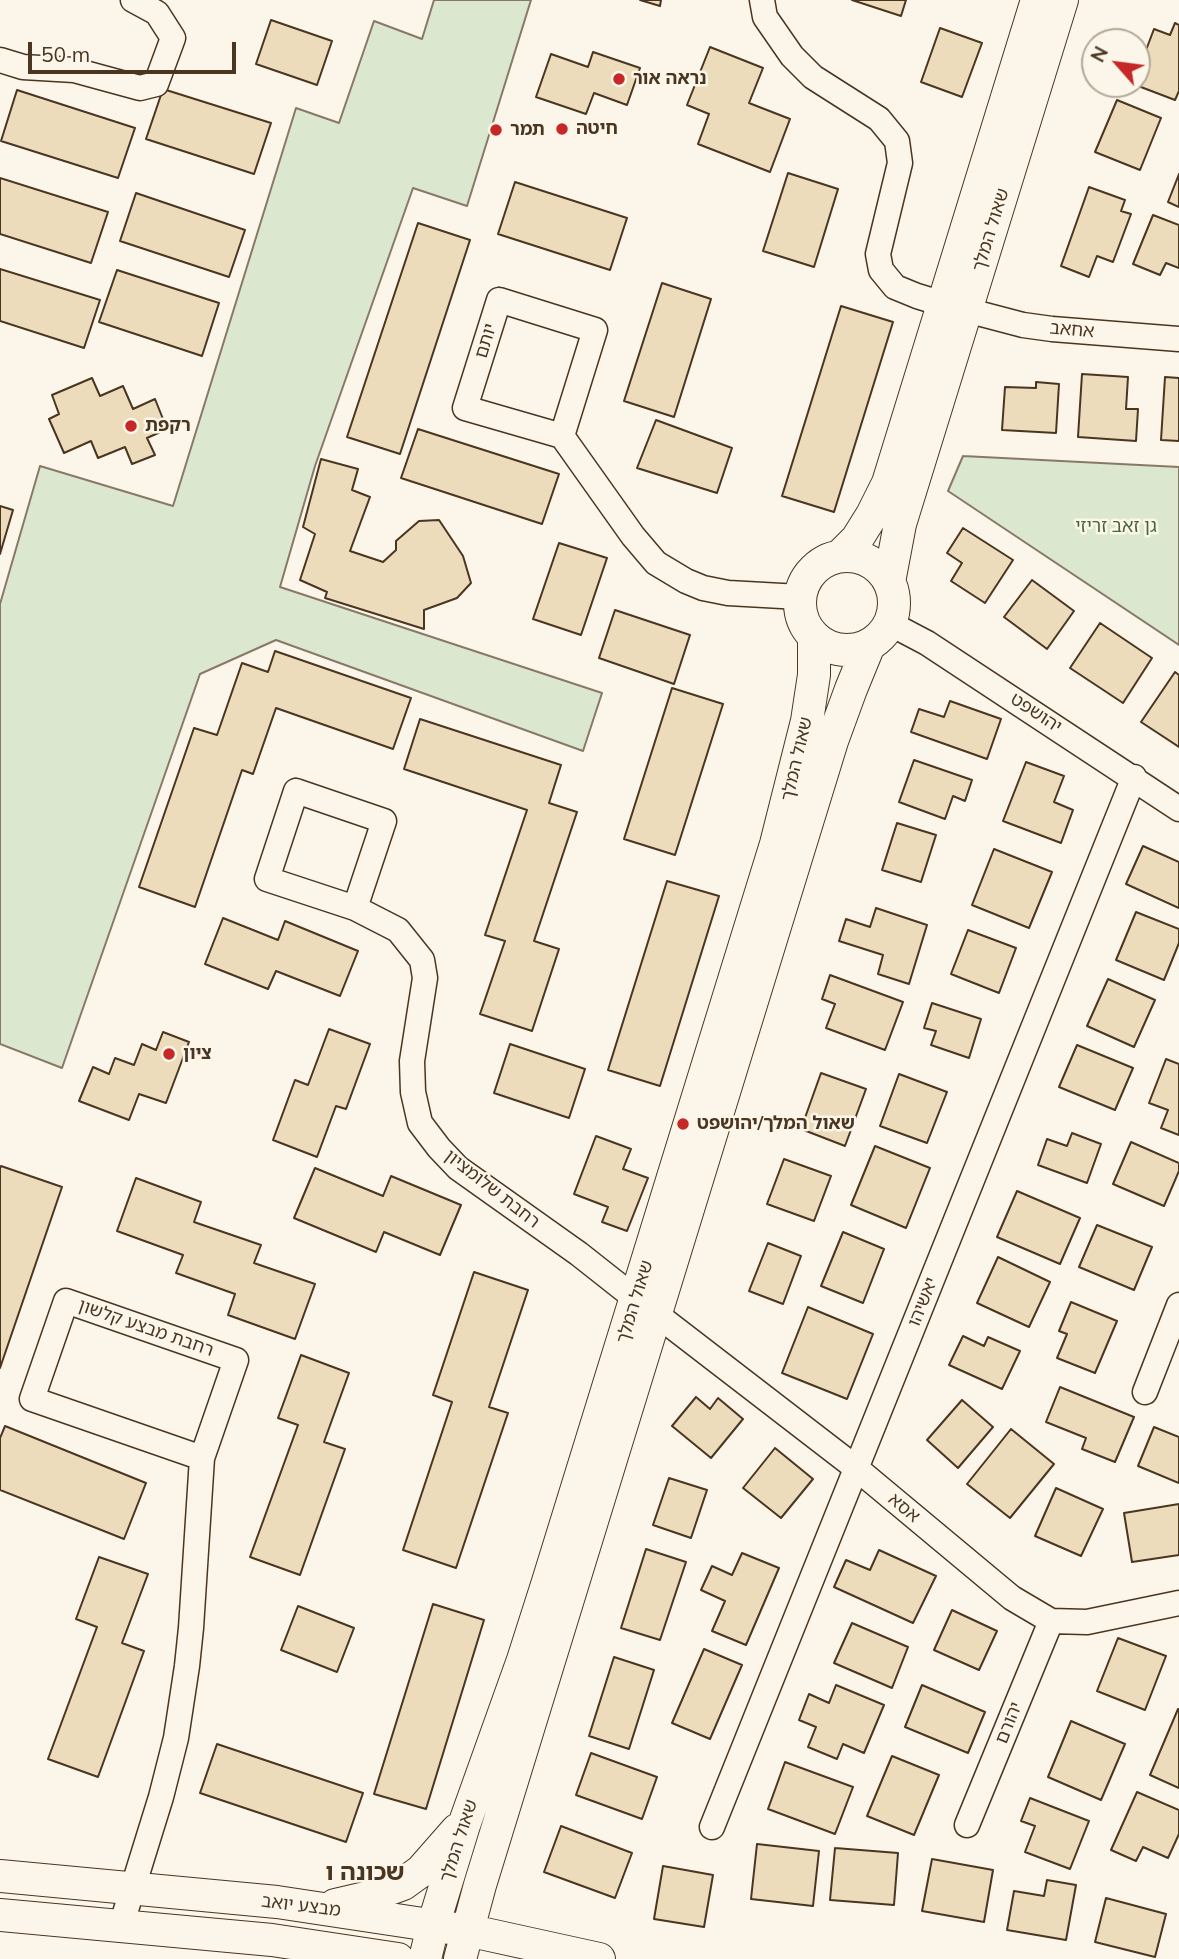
<!DOCTYPE html>
<html>
<head>
<meta charset="utf-8">
<style>
	body { margin:0 }
	#map { position:relative; width:1179px; height:1959px; overflow:hidden; background:#fbf6e9; font-family:Mulish,sans-serif }
	canvas { display:block }
	.north { position:absolute; left:1081px; top:28px; width:70px; height:70px; box-sizing:border-box; background:#fbf6e9; border:2px solid #b4a999; border-radius:50%; rotate:298deg; font-size:19px; font-weight:700; line-height:28px; text-align:center; color:#4a3520 }
	.north::after { content:''; display:block; margin:auto; width:24px; height:32px; background:#c62828; clip-path:polygon(50% 0,100% 100%,50% 72%,0 100%) }
	.scale { position:absolute; left:28px; top:42px; width:208px; height:32px; box-sizing:border-box; border:4px solid #4a3520; border-top:0; padding-left:9px; font-size:21px; line-height:24px; white-space:nowrap; color:#4a3520; -webkit-text-stroke:5px #fbf6e9; paint-order:stroke }
</style>
</head>
<body>
<div id="map">
<canvas width="1179" height="1959"></canvas>
<div class="north">N</div>
<div class="scale">50 m</div>
</div>
<script>
const ctx = document.querySelector('canvas').getContext('2d');
ctx.lineJoin = 'round';
function fill(path, color) { ctx.fillStyle = color; ctx.fill(path, 'evenodd'); }
const shape = rows => new Path2D(rows.map(r => 'M' + r).join(''));
function trace(path, color, width, dash) { ctx.strokeStyle = color; ctx.lineWidth = width; ctx.lineCap = dash ? 'butt' : 'round'; ctx.setLineDash(dash || []); ctx.stroke(path); }
function write(font, color, halo, rows, align = 'center') {
  ctx.font = font + ' Mulish,"Noto Sans Hebrew",sans-serif'; ctx.lineWidth = 5; ctx.setLineDash([]); ctx.textBaseline = 'middle'; ctx.strokeStyle = halo; ctx.fillStyle = color; for (const [text, x, y, turn = 0] of rows) {
    ctx.save(); ctx.translate(x, y); ctx.rotate((+turn || 0) * Math.PI / 180); ctx.textAlign = isNaN(turn) ? turn : align; if (halo) ctx.strokeText(text, 0, 0); ctx.fillText(text, 0, 0); ctx.restore();
  }
}
const green = shape([
	[434,0,531,0,467,206,413,188,315,466,280,587,602,693,583,751,276,640,200,674,62,1068,0,1044,0,604,40,466,173,506,296,108,339,123,374,21,422,39,434,0],
	[963,456,1179,467,1179,645,948,491,963,456]
]);
fill(green, '#dce7d0');
trace(green, '#887966', 2);
const building = shape([
	[640,0,661,0,660,6,640,0],
	[852,0,906,0,901,16,852,0],
	[271,20,332,41,317,85,256,64,271,20],
	[1175,23,1179,25,1179,91,1175,100,1133,84,1137,84,1137,74,1154,29,1170,35,1175,23],
	[940,28,982,43,962,97,921,82,940,28],
	[710,47,763,68,749,103,790,119,770,172,698,144,709,114,687,105,710,47],
	[593,52,640,68,627,105,594,93,586,114,536,97,551,54,588,67,593,52],
	[163,89,271,123,254,174,146,139,163,89],
	[17,90,135,128,118,178,1,141,17,90],
	[1117,100,1161,118,1140,170,1095,152,1117,100],
	[788,173,838,189,814,267,763,251,788,173],
	[1179,174,1179,207,1168,202,1179,174],
	[0,178,108,212,91,263,0,234,0,178],
	[515,182,627,218,610,270,498,234,515,182],
	[1089,187,1125,200,1121,211,1131,214,1113,262,1097,256,1089,277,1061,266,1089,187],
	[136,193,245,230,229,277,120,241,136,193],
	[1153,215,1179,225,1179,268,1166,263,1160,275,1133,264,1153,215],
	[418,223,470,240,400,454,347,437,418,223],
	[0,269,100,300,84,348,0,321,0,269],
	[117,270,219,303,202,356,99,322,117,270],
	[662,283,711,299,674,417,624,401,662,283],
	[841,306,893,322,834,512,782,496,841,306],
	[1082,374,1128,377,1126,409,1138,409,1136,441,1078,437,1082,374],
	[1165,377,1179,378,1179,441,1161,440,1165,377],
	[92,378,100,396,123,386,133,409,155,399,167,429,147,438,155,455,132,464,125,447,98,458,91,441,64,453,49,419,59,414,52,395,92,378],
	[1036,382,1059,384,1056,433,1002,430,1005,387,1036,388,1036,382],
	[656,420,732,448,717,493,637,468,656,420],
	[418,429,559,474,542,524,401,478,418,429],
	[321,459,358,469,352,490,370,497,350,551,383,562,396,550,396,541,419,521,439,520,463,556,471,583,457,598,424,610,424,629,325,598,327,592,300,580,315,534,303,527,321,459],
	[0,506,13,510,0,554,0,506],
	[963,528,1013,560,985,603,951,581,962,563,947,553,963,528],
	[559,543,607,558,581,635,533,619,559,543],
	[1032,580,1074,611,1047,649,1004,617,1032,580],
	[615,610,690,635,674,684,599,658,615,610],
	[1100,623,1152,658,1123,703,1070,668,1100,623],
	[275,651,411,698,393,749,276,708,253,774,242,770,195,907,139,887,194,728,217,735,242,663,268,672,275,651],
	[1175,672,1179,675,1179,747,1141,722,1175,672],
	[672,688,723,704,675,855,624,839,672,688],
	[950,701,1001,719,987,759,911,732,919,709,944,717,950,701],
	[420,719,561,765,549,803,577,812,534,941,559,949,532,1031,480,1014,505,941,485,935,527,810,404,769,420,719],
	[914,760,972,780,965,801,953,796,945,819,899,802,914,760],
	[1026,762,1064,776,1054,802,1073,810,1061,843,1003,821,1026,762],
	[897,823,936,835,921,882,882,870,897,823],
	[1143,846,1179,862,1179,908,1126,884,1143,846],
	[994,849,1052,872,1029,928,972,905,994,849],
	[667,881,719,896,660,1086,608,1070,667,881],
	[876,908,927,925,909,984,878,974,883,955,839,941,846,919,870,927,876,908],
	[1136,912,1179,929,1179,943,1164,980,1116,960,1136,912],
	[223,918,278,940,285,921,358,951,340,996,276,971,268,989,205,964,223,918],
	[968,930,1016,948,999,993,951,974,968,930],
	[830,975,903,1002,885,1050,826,1028,835,1004,822,999,830,975],
	[1108,979,1155,1000,1134,1047,1087,1026,1108,979],
	[932,1003,981,1019,969,1058,931,1045,936,1031,924,1028,932,1003],
	[329,1029,370,1044,346,1109,336,1106,317,1157,273,1140,295,1080,308,1085,329,1029],
	[163,1032,189,1042,166,1103,139,1094,129,1120,79,1101,93,1067,109,1074,115,1058,134,1065,142,1044,156,1050,163,1032],
	[510,1044,585,1069,569,1118,494,1093,510,1044],
	[1077,1045,1133,1068,1115,1110,1059,1087,1077,1045],
	[1166,1059,1179,1064,1179,1135,1161,1128,1168,1110,1149,1103,1166,1059],
	[821,1073,866,1089,845,1146,801,1129,821,1073],
	[899,1074,947,1092,927,1143,880,1126,899,1074],
	[1072,1133,1101,1144,1087,1183,1038,1165,1047,1139,1067,1146,1072,1133],
	[596,1136,631,1149,623,1169,648,1178,627,1231,602,1222,608,1207,574,1194,596,1136],
	[1131,1142,1179,1163,1179,1171,1164,1206,1113,1184,1131,1142],
	[875,1146,930,1168,906,1228,851,1205,875,1146],
	[784,1159,831,1176,814,1221,767,1204,784,1159],
	[1,1166,62,1187,0,1368,0,1168,1,1166],
	[315,1168,383,1196,391,1176,461,1205,440,1255,384,1232,376,1252,294,1218,315,1168],
	[136,1178,201,1202,194,1222,261,1245,254,1263,315,1284,295,1339,228,1315,235,1294,176,1273,183,1255,117,1231,136,1178],
	[1017,1191,1080,1218,1060,1264,997,1237,1017,1191],
	[1097,1225,1152,1247,1134,1290,1079,1267,1097,1225],
	[843,1232,884,1249,863,1303,821,1286,843,1232],
	[768,1243,801,1256,783,1304,749,1291,768,1243],
	[998,1257,1050,1282,1029,1327,977,1303,998,1257],
	[474,1272,528,1290,489,1407,508,1413,456,1568,403,1550,452,1402,433,1395,474,1272],
	[1071,1302,1117,1321,1095,1373,1057,1358,1067,1334,1059,1331,1071,1302],
	[808,1307,873,1334,847,1399,782,1373,808,1307],
	[963,1336,984,1346,988,1337,1020,1351,1002,1389,949,1365,963,1336],
	[301,1355,349,1373,324,1442,345,1449,300,1575,250,1557,298,1425,278,1418,301,1355],
	[1060,1387,1134,1417,1115,1462,1082,1449,1086,1438,1046,1422,1060,1387],
	[696,1397,710,1409,718,1398,743,1419,711,1458,672,1426,696,1397],
	[962,1400,993,1427,958,1468,927,1440,962,1400],
	[5,1426,146,1483,124,1539,0,1490,0,1438,5,1426],
	[1154,1427,1179,1437,1179,1483,1138,1466,1154,1427],
	[1011,1429,1054,1464,1010,1518,967,1484,1011,1429],
	[775,1448,813,1479,781,1518,743,1488,775,1448],
	[669,1478,707,1490,691,1538,653,1525,669,1478],
	[1056,1488,1103,1509,1081,1556,1035,1536,1056,1488],
	[1179,1504,1179,1555,1132,1562,1124,1513,1179,1504],
	[646,1549,686,1562,660,1640,621,1628,646,1549],
	[879,1550,936,1576,913,1623,834,1587,846,1560,870,1570,879,1550],
	[742,1553,779,1568,746,1645,712,1631,725,1601,701,1590,712,1566,732,1575,742,1553],
	[99,1557,148,1574,122,1643,144,1651,98,1777,48,1759,97,1627,76,1619,99,1557],
	[433,1604,484,1620,426,1809,374,1794,433,1604],
	[298,1606,354,1628,337,1672,281,1650,298,1606],
	[952,1610,997,1631,979,1670,934,1650,952,1610],
	[852,1623,908,1647,892,1688,834,1663,852,1623],
	[1118,1638,1166,1656,1145,1710,1097,1691,1118,1638],
	[704,1649,742,1665,710,1739,672,1723,704,1649],
	[614,1657,654,1670,629,1749,589,1736,614,1657],
	[836,1685,884,1705,864,1753,843,1744,837,1759,808,1747,816,1727,799,1720,809,1694,829,1703,836,1685],
	[922,1685,985,1712,968,1753,905,1727,922,1685],
	[1178,1709,1179,1710,1179,1788,1150,1775,1178,1709],
	[1071,1721,1125,1744,1101,1800,1048,1777,1071,1721],
	[217,1744,363,1793,346,1842,200,1793,217,1744],
	[591,1753,657,1777,642,1819,576,1795,591,1753],
	[892,1756,939,1775,914,1835,867,1816,892,1756],
	[785,1762,853,1787,835,1834,768,1809,785,1762],
	[1137,1792,1179,1810,1179,1834,1168,1858,1143,1847,1136,1861,1111,1850,1137,1792],
	[1030,1798,1089,1821,1070,1869,1025,1852,1035,1826,1021,1821,1030,1798],
	[561,1826,632,1853,615,1898,544,1872,561,1826],
	[757,1844,819,1851,813,1906,751,1899,757,1844],
	[835,1848,898,1853,894,1905,830,1900,835,1848],
	[932,1859,993,1870,984,1922,922,1911,932,1859],
	[663,1866,713,1875,704,1927,654,1919,663,1866],
	[1047,1880,1076,1885,1066,1940,1007,1930,1014,1891,1044,1896,1047,1880],
	[1106,1898,1166,1914,1155,1957,1095,1942,1106,1898]
]);
fill(building, '#ecdcbc');
trace(building, '#4a3520', 2);
const minor = shape([
	[762,0,765,17,792,56,813,77,879,119,897,141,900,163,878,254,881,270,895,287,917,296,943,304],
	[0,60,23,67,74,70,140,88,156,84,173,38,157,13,133,0],
	[499,300,595,330,562,436,465,408,499,300],
	[966,310,1023,325,1052,329,1179,339],
	[562,436,633,536,656,563,686,581,703,588,728,593,800,597],
	[889,623,927,643,1179,809],
	[296,791,384,821,355,908,267,879,296,791],
	[355,908,398,930,422,960,425,978,412,1061,413,1092,420,1123,439,1148,458,1168,579,1254,636,1299],
	[656,1314,856,1468,1012,1598,1051,1621,1087,1622,1179,1603],
	[1145,1392,1179,1305],
	[967,1825,1051,1621],
	[712,1827,1134,777],
	[121,1926,161,1797,176,1738,187,1666,191,1628,202,1458,236,1360,66,1301,32,1399,202,1458]
]);
const tertiary = shape([
	[840,556,857,539,872,515,888,483,1037,0],
	'800 603a47 47 0 1 1 94 0a47 47 0 1 1-94 0Z',
	[889,582,900,524,1062,0],
	[0,1876,277,1902,476,1932,599,1959],
	[335,1905,365,1898,403,1884,421,1871,457,1830],
	[0,1915,272,1940,398,1959],
	[425,1959,433,1926,464,1825,523,1660,547,1585,776,844,807,721,814,675,814,637],
	[460,1959,480,1885,832,741,851,689,869,645]
]);
trace(minor, '#4a3520', 27);
trace(tertiary, '#4a3520', 34);
trace(minor, '#fbf6e9', 24);
trace(tertiary, '#fbf6e9', 32);
for (const [x, y, r, color] of [
	[619,79,7,"#c62828"],
	[562,129,7,"#c62828"],
	[496,130,7,"#c62828"],
	[131,426,7,"#c62828"],
	[169,1054,7,"#c62828"],
	[683,1124,7,"#c62828"]
]) { const dot = new Path2D(); dot.arc(x, y, r, 0, 2 * Math.PI); ctx.fillStyle = color; ctx.fill(dot); trace(dot, '#fbf6e9', 2.5); }
write('bold 18px', '#4a3520', '#fbf6e9', [
	["נראה אור",633,79],
	["חיטה",576,129],
	["תמר",510,130],
	["רקפת",145,426],
	["ציון",183,1054],
	["שאול המלך/יהושפט",697,1124]
], 'left');
write('18px', '#4a3520', '#fbf6e9', [
	["שאול המלך",991,230,-73],
	["אחאב",1072,330,5],
	["יותם",486,341,-73],
	["יהושפט",1036,713,33],
	["שאול המלך",797,759,-77],
	["רחבת שלומציון",492,1189,38],
	["שאול המלך",635,1302,-73],
	["יאשיהו",923,1302,-68],
	["רחבת מבצע קלשון",146,1328,19],
	["אסא",904,1508,40],
	["יהורם",1009,1723,-68],
	["שאול המלך",459,1841,-72],
	["מבצע יואב",301,1906,7]
]);
write('18px', '#436837', '#fbf6e9', [
	["גן זאב זריזי",1116,527]
]);
write('bold 24px', '#4a3520', '#fbf6e9', [
	["שכונה ו",365,1873]
]);
</script>
</body>
</html>
